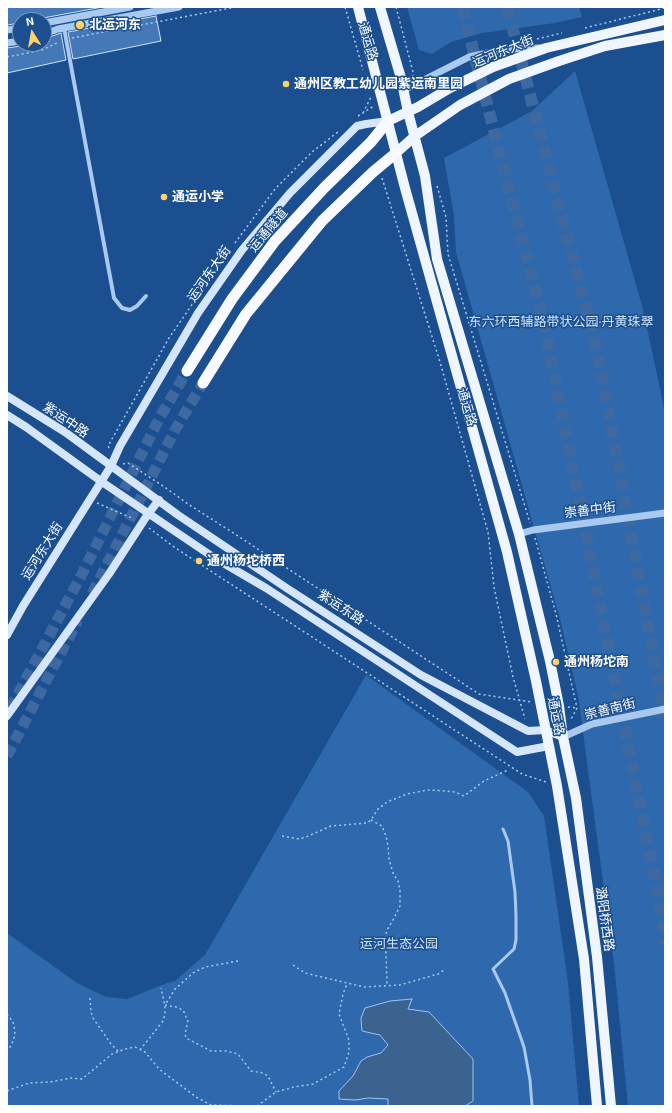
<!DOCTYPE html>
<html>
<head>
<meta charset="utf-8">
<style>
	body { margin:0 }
	#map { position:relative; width:672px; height:1113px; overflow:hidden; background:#1b4f8f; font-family:"Exo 2",sans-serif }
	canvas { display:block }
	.frame { position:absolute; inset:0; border:8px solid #fff; pointer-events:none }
	.north { position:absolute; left:12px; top:12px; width:40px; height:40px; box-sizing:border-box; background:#1b4f8f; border:1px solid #7695bc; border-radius:50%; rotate:349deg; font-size:11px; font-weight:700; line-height:16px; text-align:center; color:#fff }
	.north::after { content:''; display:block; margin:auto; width:14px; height:18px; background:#ffd166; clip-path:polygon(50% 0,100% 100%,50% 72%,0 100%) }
</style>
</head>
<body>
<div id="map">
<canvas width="672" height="1113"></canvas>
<div class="frame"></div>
<div class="north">N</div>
</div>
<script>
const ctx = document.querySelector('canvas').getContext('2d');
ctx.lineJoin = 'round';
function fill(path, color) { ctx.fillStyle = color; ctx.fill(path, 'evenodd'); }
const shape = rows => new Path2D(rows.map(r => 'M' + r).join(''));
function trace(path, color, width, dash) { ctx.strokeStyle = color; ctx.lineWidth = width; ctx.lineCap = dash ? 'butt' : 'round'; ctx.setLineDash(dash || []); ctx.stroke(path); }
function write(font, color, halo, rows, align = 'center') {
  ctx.font = font + ' "Exo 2","Noto Sans SC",sans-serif'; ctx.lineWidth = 3; ctx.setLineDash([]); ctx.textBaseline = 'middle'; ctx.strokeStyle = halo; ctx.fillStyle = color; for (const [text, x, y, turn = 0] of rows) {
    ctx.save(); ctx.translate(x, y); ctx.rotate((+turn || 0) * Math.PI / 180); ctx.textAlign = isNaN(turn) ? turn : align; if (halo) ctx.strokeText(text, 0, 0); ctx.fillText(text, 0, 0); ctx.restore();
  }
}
fill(shape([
	[407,7,579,7,582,17,555,23,482,33,451,42,432,54,419,50],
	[575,71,643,309,665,413,665,1106,628,1106,614,963,586,755,579,700,561,623,456,252,454,216,444,158,532,111],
	[366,675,528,792,544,816,568,982,579,1106,7,1106,7,933,77,983,106,997,127,999,167,983,175,981,205,955]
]), '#2e69ad');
const water = shape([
	[412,999,408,1009,429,1012,473,1059,473,1101,465,1106,388,1106,388,1099,368,1098,355,1100,339,1099,339,1091,353,1076,361,1061,367,1057,381,1053,388,1045,380,1035,362,1031,361,1018,365,1008,390,1001,412,999]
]);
fill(water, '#3c6290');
trace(water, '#9cc4f0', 1);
const building = shape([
	[7,7,103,7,43,18,40,20,20,20,20,23,7,25,7,7],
	[156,16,161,41,73,59,68,32,156,16],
	[61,33,66,60,7,73,7,48,21,46,24,44,44,44,44,39,61,33]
]);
fill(building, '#4478b7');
trace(building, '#cfe3fa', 1);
trace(shape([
	[92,594,175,430,203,383],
	[10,709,82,574,159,419,187,371],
	[7,756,78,620]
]), '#3d69a0', 11, [11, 5.5]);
trace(shape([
	[462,7,544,324,662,915,665,944],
	[507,7,598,354,665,718]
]), '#3d69a0', 12, [12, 6]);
trace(shape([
	[345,7,363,70],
	[396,7,413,72,413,76],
	[21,20,39,16],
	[585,28,665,8],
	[72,38,236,7],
	[537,39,562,33],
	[7,57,42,50,59,42],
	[363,113,371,97],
	[358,116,374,106],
	[382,178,440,362,488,532,494,587,513,677,525,719],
	[437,186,446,217,448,254,530,523],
	[235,243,275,189,312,152,338,132],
	[109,448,108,446,169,338,229,251],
	[123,464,128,463,166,488,188,504,235,534,479,694,531,702],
	[97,503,134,519],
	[149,528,174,547,522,774,546,782],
	[535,538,556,614,577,708,571,719],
	[568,707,577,708],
	[371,820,382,826,386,836,388,846,389,859,393,873,398,881,400,890,400,906,393,920,387,930,384,942,386,953,387,986],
	[282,836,299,839,306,837,331,826,367,823,371,820,378,809,387,802,407,794,428,790,446,791,455,792,464,796,484,781,508,770],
	[238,961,205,967,193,973,175,989,165,1005,176,1007,183,1010,188,1021,185,1034,186,1038,211,1051,226,1051,238,1054,251,1071,263,1073,268,1076,276,1092],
	[293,965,305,973,364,987,400,985,438,974,446,969],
	[90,998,91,1012,93,1018,111,1044,119,1052],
	[7,1014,13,1022,15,1031,14,1038,11,1046,7,1050],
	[140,1050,163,1021,165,1014,165,1006,161,988],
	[7,1091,29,1083,50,1082,71,1078,82,1079,112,1054,125,1049,135,1047,145,1052,159,1069,196,1097,211,1105,246,1106],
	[257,1106,276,1092,294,1087,313,1084,344,1067,349,1052,349,1040,339,1014,343,994,347,984]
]), '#a9c9ee', 1.5, [2, 3]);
trace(shape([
	[503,829,508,841,515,892,516,915,516,940,514,949,493,969,505,993,524,1047,530,1080,532,1106]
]), '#a9c9ee', 3);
trace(shape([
	[64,28,114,298,122,308,130,310,137,306,146,296]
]), '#a9c9ee', 4);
trace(shape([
	[44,23,130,7],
	[7,30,20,28],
	[44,34,58,29,179,7],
	[7,43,20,41],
	[404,90,469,57,506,49,540,48],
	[519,534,533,530,665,513],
	[563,737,592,724,665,709]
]), '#a9c9ee', 7);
trace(shape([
	[7,396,65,432,178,515,288,589,421,675,528,731,545,730,563,737],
	[7,415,26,427,102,482,213,557,266,588,517,752,549,746],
	[7,635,23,606,111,466,120,446,198,313,242,250,290,193,357,126,366,124,388,121],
	[7,716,109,574,148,514,159,500]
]), '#d6e6fa', 8);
trace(shape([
	[358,7,405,188,507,552,536,681,557,786,584,959,597,1106],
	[380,7,401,78,408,112,425,176,437,259,519,534,550,661,559,706,563,737,576,798,597,957,611,1106],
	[388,121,418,107,450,88,493,67,546,48,665,20],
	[396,153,415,136,460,105,509,79,559,61,605,46,665,35]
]), '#f0f6ff', 10);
trace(shape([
	[187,371,232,299,275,241,324,188,371,142,388,121],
	[203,383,246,314,322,221,373,172,396,153]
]), '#f8faff', 11);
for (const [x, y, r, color] of [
	[80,25,5,"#ffd166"],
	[286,84,4,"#ffd166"],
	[164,197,4,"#ffd166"],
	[199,561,4,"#ffd166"],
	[556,662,4,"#ffd166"]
]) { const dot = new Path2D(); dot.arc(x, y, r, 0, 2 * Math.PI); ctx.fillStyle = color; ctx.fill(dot); trace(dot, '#1b4f8f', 1.5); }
write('bold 13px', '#fff', '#1b4f8f', [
	["北运河东",89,25],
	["通州区教工幼儿园紫运南里园",294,84],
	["通运小学",172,197],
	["通州杨坨桥西",207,561],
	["通州杨坨南",564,662]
], 'left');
write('13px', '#fff', '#1b4f8f', [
	["通运路",368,41,74],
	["运河东大街",503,51,-22],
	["运通隧道",268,230,-50],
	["运河东大街",209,274,-55],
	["通运路",467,407,74],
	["紫运中路",66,420,34],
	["崇善中街",590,510,-7],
	["运河东大街",42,551,-58],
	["紫运东路",341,607,33],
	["崇善南街",610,709,-14],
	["通运路",556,716,79],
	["潞阳桥西路",605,919,82]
]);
write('13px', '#cfe3fa', '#1b4f8f', [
	["东六环西辅路带状公园·丹黄珠翠",561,322],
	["运河生态公园",399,944]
]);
</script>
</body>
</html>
